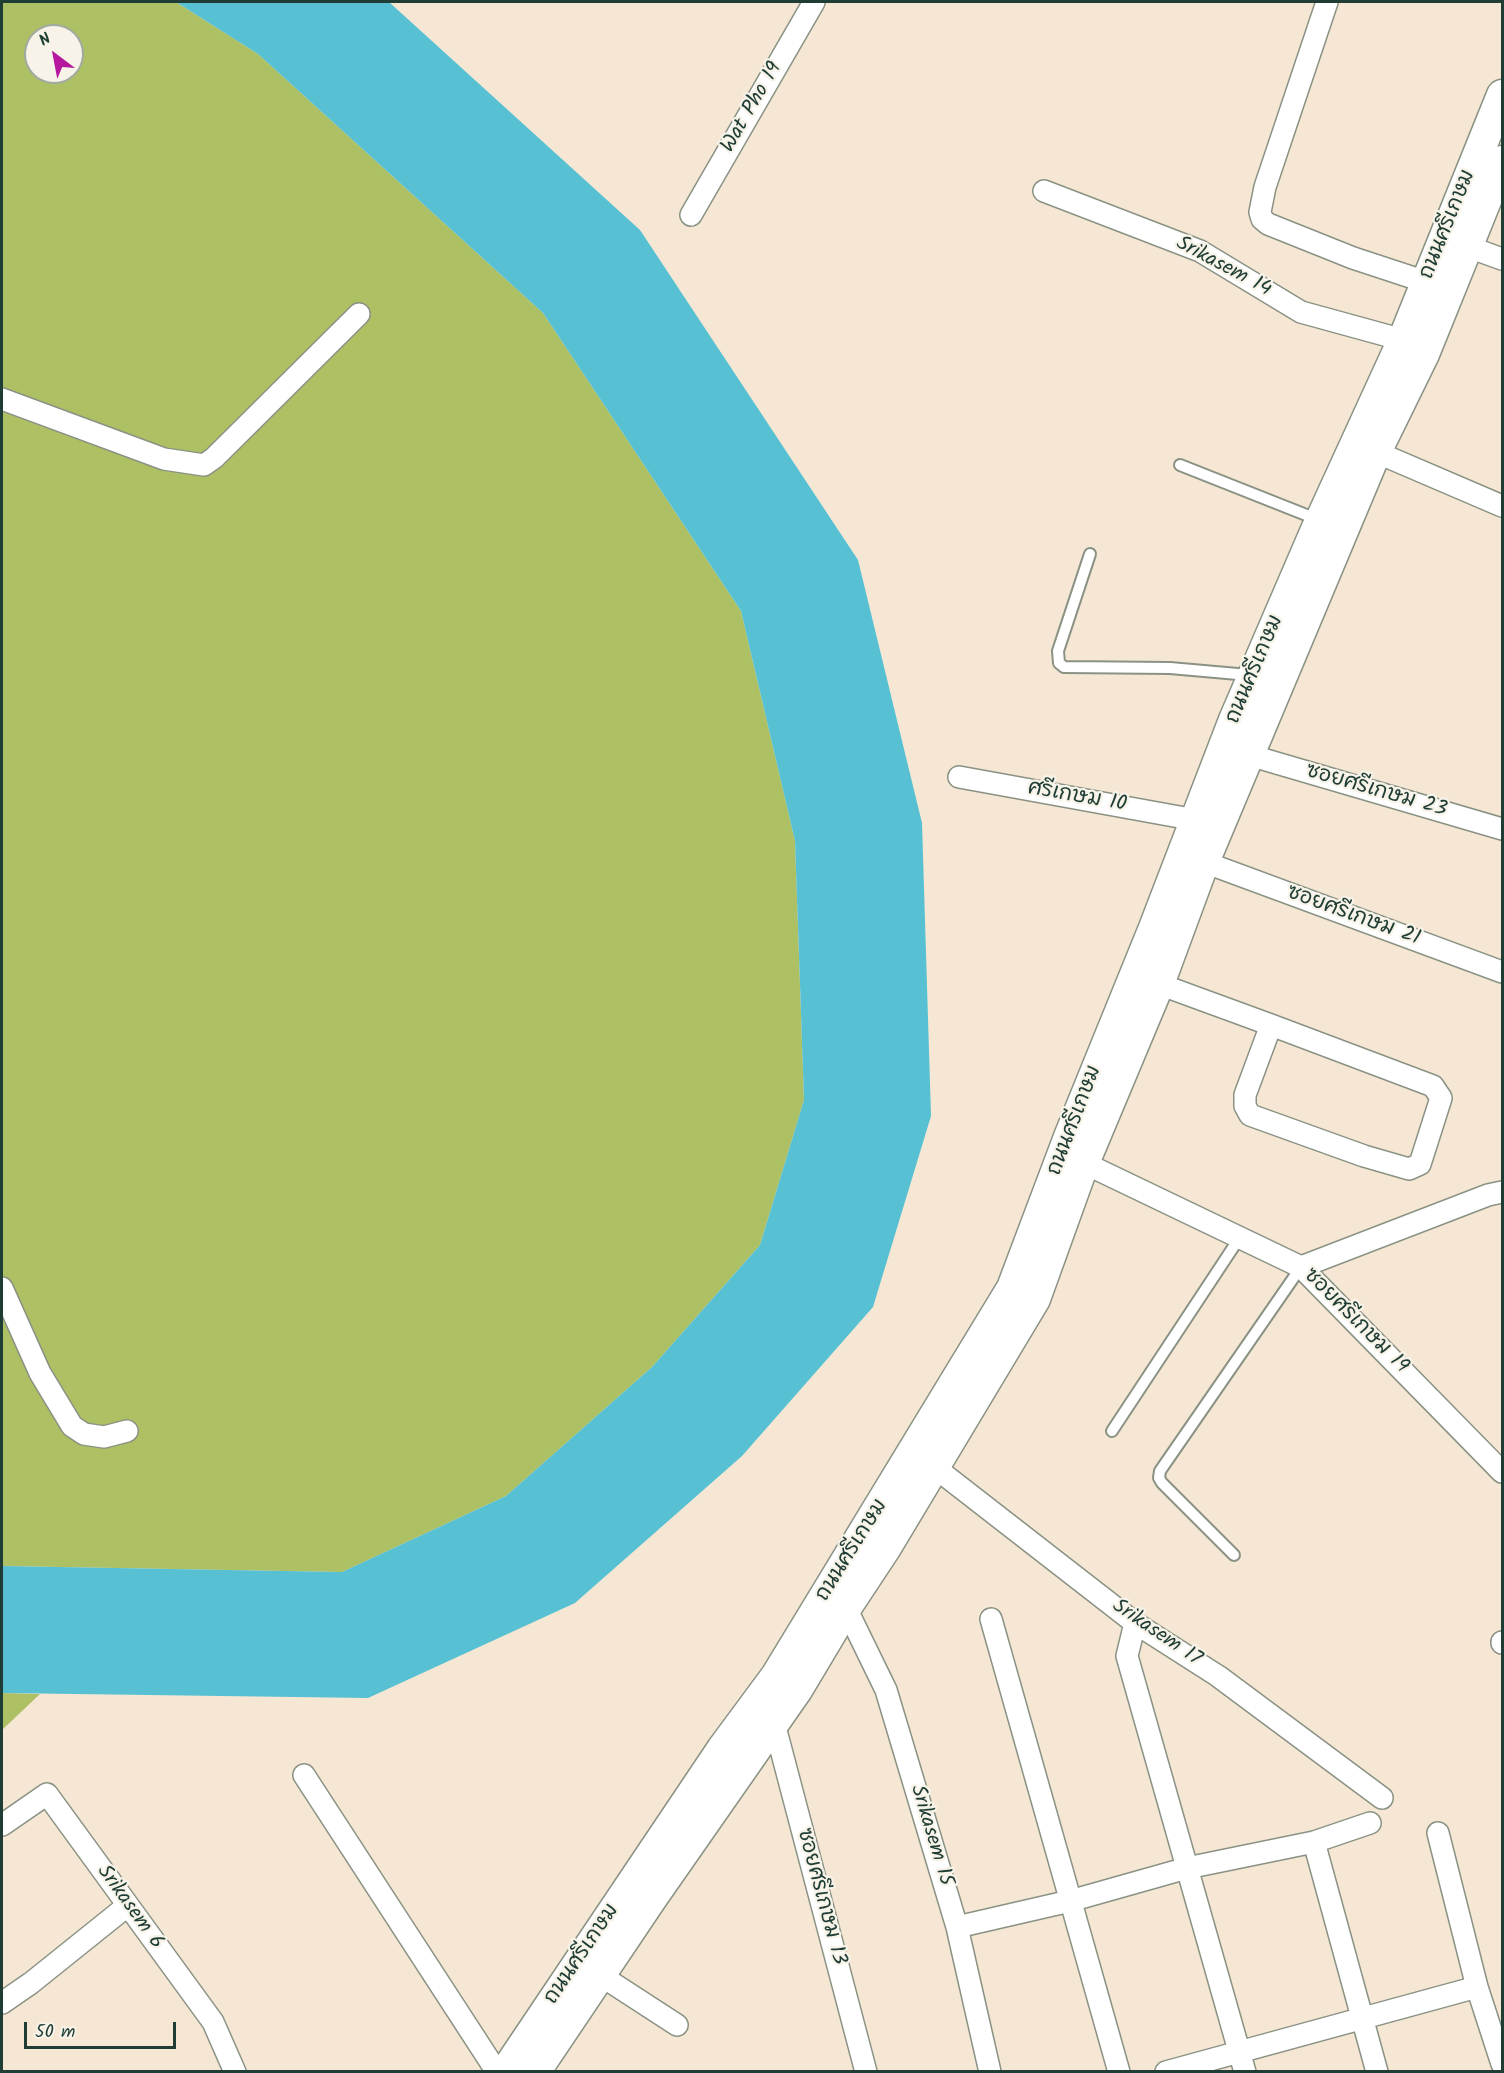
<!DOCTYPE html>
<html>
<head>
<meta charset="utf-8">
<style>
	body { margin:0 }
	#map { position:relative; width:1504px; height:2073px; overflow:hidden; background:#f5e7d4; font-family:Kalam,sans-serif }
	canvas { display:block }
	.frame { position:absolute; inset:0; border:3px solid #1f3d34; pointer-events:none }
	.north { position:absolute; left:24px; top:24px; width:60px; height:60px; box-sizing:border-box; background:#f7f3e8; border:2px solid #a1aaa0; border-radius:50%; rotate:328deg; font-size:16px; font-weight:700; line-height:24px; text-align:center; color:#1f3d34 }
	.north::after { content:''; display:block; margin:auto; width:21px; height:27px; background:#b5179e; clip-path:polygon(50% 0,100% 100%,50% 72%,0 100%) }
	.scale { position:absolute; left:24px; top:2022px; width:152px; height:27px; box-sizing:border-box; border:3px solid #1f3d34; border-top:0; padding-left:8px; font-size:18px; line-height:21px; white-space:nowrap; color:#1f3d34; -webkit-text-stroke:4px #f7f3e8; paint-order:stroke }
</style>
</head>
<body>
<div id="map">
<canvas width="1504" height="2073"></canvas>
<div class="frame"></div>
<div class="north">N</div>
<div class="scale">50 m</div>
</div>
<script>
const ctx = document.querySelector('canvas').getContext('2d');
ctx.lineJoin = 'round';
function fill(path, color) { ctx.fillStyle = color; ctx.fill(path, 'evenodd'); }
const shape = rows => new Path2D(rows.map(r => 'M' + r).join(''));
function trace(path, color, width, dash) { ctx.strokeStyle = color; ctx.lineWidth = width; ctx.lineCap = dash ? 'butt' : 'round'; ctx.setLineDash(dash || []); ctx.stroke(path); }
function write(font, color, halo, rows, align = 'center') {
  ctx.font = font + ' Kalam,"Playpen Sans Thai",sans-serif'; ctx.lineWidth = 4.5; ctx.setLineDash([]); ctx.textBaseline = 'middle'; ctx.strokeStyle = halo; ctx.fillStyle = color; for (const [text, x, y, turn = 0] of rows) {
    ctx.save(); ctx.translate(x, y); ctx.rotate((+turn || 0) * Math.PI / 180); ctx.textAlign = isNaN(turn) ? turn : align; if (halo) ctx.strokeText(text, 0, 0); ctx.fillText(text, 0, 0); ctx.restore();
  }
}
fill(shape([
	[2,2,176,2,258,54,543,313,741,611,795,841,804,1100,760,1245,652,1367,506,1496,342,1572,2,1566],
	[36,36,72,36,72,72,36,72],
	[2,1693,39,1694,40,1694,2,1730]
]), '#aec064');
fill(shape([
	[176,2,389,2,640,230,858,560,922,823,931,1116,873,1307,742,1456,575,1603,368,1698,2,1693,2,1566,342,1572,506,1496,652,1367,760,1245,804,1100,795,841,741,611,543,313,258,54]
]), '#57c1d3');
const service = shape([
	[1180,465,1319,520],
	[1090,554,1058,651,1059,663,1064,667,1170,668,1249,675],
	[1112,1431,1240,1237],
	[1234,1555,1162,1483,1159,1478,1160,1471,1301,1267]
]);
const minor = shape([
	[1327,2,1265,187,1260,212,1262,219,1268,224,1353,258,1426,282],
	[1044,191,1200,251,1301,312,1403,340],
	[691,215,814,2],
	[1466,246,1502,259],
	[2,399,164,459,204,465,214,458,359,314],
	[1376,452,1502,506],
	[1249,755,1502,829],
	[959,777,1196,820],
	[1204,862,1502,972],
	[1159,984,1271,1025,1433,1086,1441,1098,1420,1164,1409,1169,1364,1156,1250,1115,1245,1106,1245,1095,1271,1025],
	[1084,1163,1301,1267,1502,1472],
	[1301,1267,1488,1195,1502,1192],
	[2,1288,40,1373,72,1426,84,1434,104,1437,127,1431],
	[933,1466,1135,1623,1218,1676,1382,1798],
	[846,1608,886,1690,957,1927,990,2072],
	[991,1619,1119,2072],
	[1135,1623,1127,1656,1245,2072],
	[1502,1643,1502,1642],
	[774,1723,866,2072],
	[304,1775,497,2072],
	[2,1825,47,1794,213,2022,235,2072],
	[1438,1833,1477,1987,1502,2064],
	[1314,1842,1377,2072],
	[957,1927,1070,1901,1187,1868,1314,1842,1370,1823],
	[600,1975,677,2025],
	[2,2003,31,1983,127,1906],
	[1166,2072,1477,1987]
]);
const secondary = shape([
	[505,2072,722,1749,776,1676,1012,1288,1069,1137,1154,928,1234,720,1316,530,1403,340,1502,95],
	[535,2072,652,1898,797,1690,846,1608,885,1549,1035,1299,1084,1163,1159,984,1204,862,1376,452,1424,354,1502,161]
]);
trace(service, '#8a9284', 14);
trace(minor, '#8a9284', 24);
trace(secondary, '#8a9284', 33);
trace(service, '#fff', 10);
trace(minor, '#fff', 21);
trace(secondary, '#fff', 30);
write('21px', '#1f3d34', '#f7f3e8', [
	["Wat Pho 19",753,108,-60],
	["ถนนศรีเกษม",1449,225,-68],
	["Srikasem 14",1223,268,28],
	["ถนนศรีเกษม",1256,670,-67],
	["ซอยศรีเกษม 23",1376,792,16],
	["ศรีเกษม 10",1077,798,10],
	["ซอยศรีเกษม 21",1353,917,20],
	["ถนนศรีเกษม",1076,1121,-69],
	["ซอยศรีเกษม 19",1355,1322,45],
	["ถนนศรีเกษม",853,1551,-58],
	["Srikasem 17",1156,1634,34],
	["Srikasem 15",930,1836,73],
	["ซอยศรีเกษม 13",820,1897,75],
	["Srikasem 6",129,1908,54],
	["ถนนศรีเกษม",583,1955,-56]
]);
</script>
</body>
</html>
